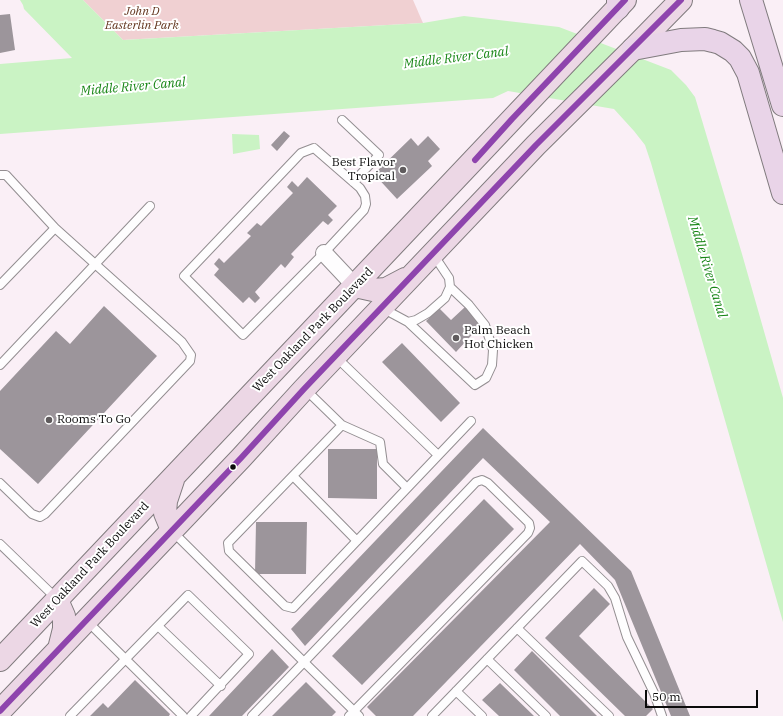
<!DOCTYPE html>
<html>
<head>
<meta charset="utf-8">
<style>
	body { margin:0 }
	#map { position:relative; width:783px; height:716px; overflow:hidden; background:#faeff6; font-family:"IBM Plex Serif",serif }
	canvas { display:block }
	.scale { position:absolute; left:645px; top:690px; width:113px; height:18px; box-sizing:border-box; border:2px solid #0b0b0b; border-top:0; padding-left:5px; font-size:12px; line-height:14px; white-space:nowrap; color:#0b0b0b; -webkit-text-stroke:3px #fff; paint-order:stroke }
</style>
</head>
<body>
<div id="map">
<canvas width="783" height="716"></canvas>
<div class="scale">50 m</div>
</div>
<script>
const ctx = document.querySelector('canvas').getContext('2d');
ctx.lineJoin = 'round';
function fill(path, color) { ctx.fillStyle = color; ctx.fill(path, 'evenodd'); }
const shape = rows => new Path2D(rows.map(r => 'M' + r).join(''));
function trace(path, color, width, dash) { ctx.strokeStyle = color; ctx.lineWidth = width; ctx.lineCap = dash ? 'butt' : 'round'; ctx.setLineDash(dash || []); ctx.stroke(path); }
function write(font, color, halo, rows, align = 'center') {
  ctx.font = font + ' "IBM Plex Serif",serif'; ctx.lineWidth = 4; ctx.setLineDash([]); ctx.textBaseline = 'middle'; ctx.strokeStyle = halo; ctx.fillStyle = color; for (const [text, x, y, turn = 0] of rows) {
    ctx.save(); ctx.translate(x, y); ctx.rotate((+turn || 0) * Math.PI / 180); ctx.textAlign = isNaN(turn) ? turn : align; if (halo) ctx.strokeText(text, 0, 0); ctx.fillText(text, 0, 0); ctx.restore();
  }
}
fill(shape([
	[83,0,413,0,423,23,123,40]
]), '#f0d0d2');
fill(shape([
	[20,0,83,0,123,40,423,23,464,16,559,27,671,70,686,85,695,97,742,254,783,398,783,622,651,163,645,145,634,131,614,109,508,91,493,98,0,134,0,64,72,58,24,9,23,5],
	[232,134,259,135,260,149,233,154]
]), '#caf3c4');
fill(shape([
	[10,14,15,50,0,53,0,15],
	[284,131,290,136,277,151,271,145],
	[428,136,440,149,428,161,432,166,397,199,374,174,411,138,418,146],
	[307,177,337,206,328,215,333,220,328,225,323,221,291,254,294,257,285,268,281,264,255,292,260,298,255,303,249,297,243,303,214,275,219,269,214,264,219,258,224,263,251,236,247,233,257,223,261,226,293,193,287,187,292,181,298,187],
	[104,306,157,356,38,484,0,449,0,391,56,331,70,344],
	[465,307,481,325,456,352,426,321,439,308,451,320],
	[402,343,460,403,441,422,382,362],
	[483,428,631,571,690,716,671,716,615,580,580,544,413,716,376,716,367,707,550,522,483,458,305,646,291,629],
	[328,449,377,449,377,499,328,498],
	[484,499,514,529,362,685,332,656],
	[256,522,307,522,306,574,255,574],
	[594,588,610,604,579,636,653,709,646,716,625,716,545,638],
	[272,649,289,667,242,716,209,716],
	[532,651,597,716,560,716,514,670],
	[135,680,170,714,169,716,90,716,103,703,108,708],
	[306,682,336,712,332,716,272,716],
	[500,683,534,716,499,716,482,700]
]), '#9c959b');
const service = shape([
	[342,120,379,155,353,182],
	[314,148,360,188,365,196,366,204,364,210,324,253,243,335,184,276,301,153,314,148],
	[0,175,6,175,55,228,0,285],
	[382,308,408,322,416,320,428,313,445,298,450,287,449,278,433,254],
	[408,322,475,385,486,378,492,365,493,350,485,325,469,305,450,287],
	[336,357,438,455],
	[0,365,150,206],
	[305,389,342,425,228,543,229,551,285,606,293,608,471,421],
	[342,425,380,442,383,464,407,488],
	[293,476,357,541],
	[0,483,32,514,40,517,45,514,190,361,191,355,182,342,55,228],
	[172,531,304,662,354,711,528,533,530,528,529,523,488,483,482,480,476,482,304,662,252,716],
	[0,544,57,599],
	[87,621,183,716],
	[158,626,221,686],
	[517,628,609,716],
	[487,659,546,716],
	[456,691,482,716],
	[70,716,188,595,249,654,191,716],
	[349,716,354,711,359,716],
	[432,716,582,561,608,586,615,598,627,637,654,693,662,716]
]);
const minor = shape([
	[324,253,355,286]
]);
const primary = shape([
	[355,286,373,290,386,289,405,279],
	[172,530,165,513,166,501,173,480],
	[57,600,64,616,64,629,59,649],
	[0,660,625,0],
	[0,711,241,458,304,389,536,145,633,49,681,0]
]);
const motorway = shape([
	[618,0,618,8],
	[751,0,783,105],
	[633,49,681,40,705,39,713,41,720,43,733,51,740,58,748,73,783,193]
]);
trace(service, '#938e91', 10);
trace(minor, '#938e91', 18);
trace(primary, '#807b7e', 24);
trace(motorway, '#807b7e', 24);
trace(service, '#fefdfe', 8);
trace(minor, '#fefdfe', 16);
trace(primary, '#ecd7e5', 22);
trace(motorway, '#e9d4e8', 22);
trace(shape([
	[475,160,512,119,625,0],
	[0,711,241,458,304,389,536,145,681,0]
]), '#8e44ad', 6);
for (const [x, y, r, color] of [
	[403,170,4,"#5f5b5d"],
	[456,338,4,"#5f5b5d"],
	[49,420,4,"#5f5b5d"],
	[233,467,3.5,"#0b0b0b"]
]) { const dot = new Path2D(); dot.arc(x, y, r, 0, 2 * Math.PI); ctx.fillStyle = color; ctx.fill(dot); trace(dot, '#fff', 1.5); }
write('italic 12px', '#62341d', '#fff', [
	["John D",142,12],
	["Easterlin Park",142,26]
]);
write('12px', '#0b0b0b', '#fff', [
	["Best Flavor",395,163,"right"],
	["Tropical",395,177,"right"],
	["Palm Beach",464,331],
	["Hot Chicken",464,345],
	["Rooms To Go",57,420]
], 'left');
write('12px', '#0b0b0b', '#fff', [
	["West Oakland Park Boulevard",313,330,-46],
	["West Oakland Park Boulevard",90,565,-47]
]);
write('italic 13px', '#188616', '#fff', [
	["Middle River Canal",456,58,-7],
	["Middle River Canal",133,87,-5],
	["Middle River Canal",707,267,73]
]);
</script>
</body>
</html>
